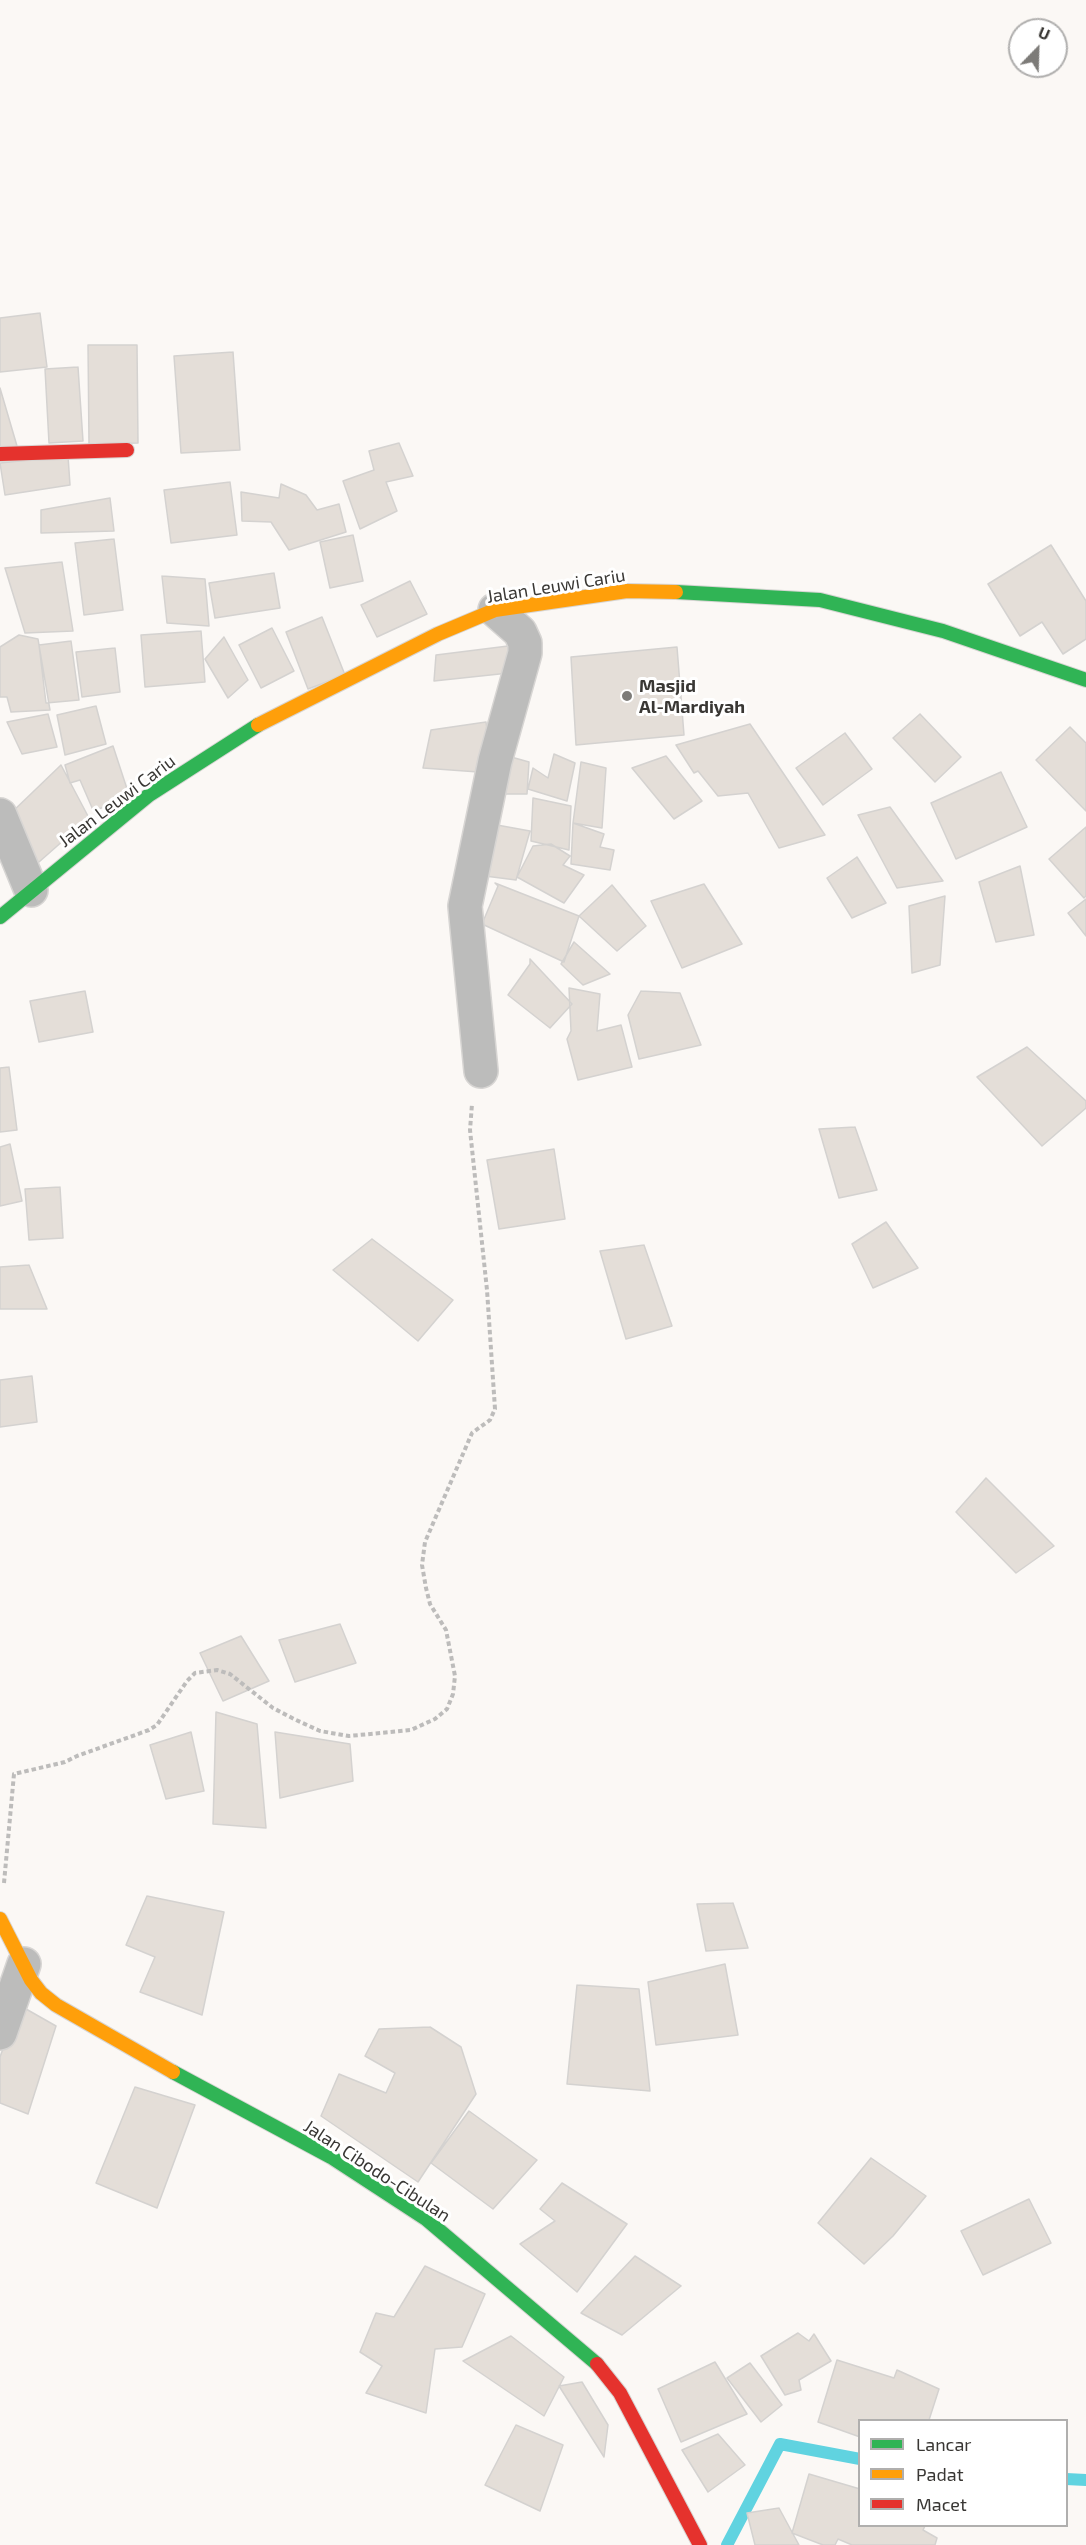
<!DOCTYPE html>
<html>
<head>
<meta charset="utf-8">
<style>
	body { margin:0 }
	#map { position:relative; width:1086px; height:2545px; overflow:hidden; background:#fbf8f5; font-family:"Exo 2",sans-serif }
	canvas { display:block }
	.legend { position:absolute; left:858px; top:2419px; width:210px; height:108px; box-sizing:border-box; background:#fff; border:2px solid #b0afae; margin:0; padding:8px 10px; list-style:none; font-size:18px; color:#393734 }
	.legend li { display:flex; align-items:center; gap:12px; height:30px }
	.legend b { width:30px; border:2px solid #b0afae }
	.north { position:absolute; left:1008px; top:18px; width:60px; height:60px; box-sizing:border-box; background:#fff; border:2px solid #b0afae; border-radius:50%; rotate:23deg; font-size:16px; font-weight:700; line-height:24px; text-align:center; color:#393734 }
	.north::after { content:''; display:block; margin:auto; width:21px; height:27px; background:#7d7b78; clip-path:polygon(50% 0,100% 100%,50% 72%,0 100%) }
</style>
</head>
<body>
<div id="map">
<canvas width="1086" height="2545"></canvas>
<ul class="legend">
<li><b style="height:8px;background:#30b455"></b>Lancar</li>
<li><b style="height:8px;background:#ff9f0a"></b>Padat</li>
<li><b style="height:8px;background:#e5322d"></b>Macet</li>
</ul>
<div class="north">U</div>
</div>
<script>
const ctx = document.querySelector('canvas').getContext('2d');
ctx.lineJoin = 'round';
const shape = rows => new Path2D(rows.map(r => 'M' + r).join(''));
function trace(path, color, width, dash) { ctx.strokeStyle = color; ctx.lineWidth = width; ctx.lineCap = dash ? 'butt' : 'round'; ctx.setLineDash(dash || []); ctx.stroke(path); }
function fill(path, color) { ctx.fillStyle = color; ctx.fill(path, 'evenodd'); }
function write(font, color, halo, rows, align = 'center') {
  ctx.font = font + ' "Exo 2",sans-serif'; ctx.lineWidth = 6; ctx.setLineDash([]); ctx.textBaseline = 'middle'; ctx.strokeStyle = halo; ctx.fillStyle = color; for (const [text, x, y, turn = 0] of rows) {
    ctx.save(); ctx.translate(x, y); ctx.rotate((+turn || 0) * Math.PI / 180); ctx.textAlign = isNaN(turn) ? turn : align; if (halo) ctx.strokeText(text, 0, 0); ctx.fillText(text, 0, 0); ctx.restore();
  }
}
trace(shape([
	[1066,2479,1086,2480],
	[727,2545,780,2444,860,2459]
]), '#60d3e0', 12);
const building = shape([
	[40,313,47,367,0,372,0,318,40,313],
	[88,345,137,345,138,443,89,444,88,345],
	[233,352,240,450,181,453,174,356,233,352],
	[78,367,83,441,49,443,45,369,78,367],
	[0,388,17,446,0,451,0,388],
	[399,443,413,476,386,482,397,511,360,529,343,481,374,470,369,451,399,443],
	[68,456,70,485,5,495,0,463,68,456],
	[230,482,237,535,171,543,164,490,230,482],
	[281,484,306,495,317,510,339,504,346,532,289,550,271,522,242,521,241,492,279,498,281,484],
	[110,498,114,531,41,533,41,510,110,498],
	[353,535,363,581,330,588,320,542,353,535],
	[114,539,123,610,84,615,75,543,114,539],
	[1051,545,1086,601,1086,639,1063,654,1042,622,1020,636,988,584,1051,545],
	[62,562,73,631,25,633,5,568,62,562],
	[274,573,280,608,215,618,209,583,274,573],
	[162,576,205,579,209,626,167,623,162,576],
	[410,581,427,614,377,637,361,605,410,581],
	[322,617,345,675,308,689,286,632,322,617],
	[272,628,294,671,261,688,239,645,272,628],
	[201,631,205,682,145,687,141,635,201,631],
	[19,635,38,639,50,710,11,712,7,697,0,697,0,647,19,635],
	[224,637,248,680,228,698,205,659,224,637],
	[71,641,79,700,46,703,39,645,71,641],
	[508,646,509,673,434,681,436,655,508,646],
	[677,647,684,735,576,745,571,657,677,647],
	[115,648,120,692,82,697,76,652,115,648],
	[96,706,106,744,65,755,57,715,96,706],
	[48,714,57,747,22,754,7,722,48,714],
	[920,714,961,757,935,782,893,738,920,714],
	[486,722,492,773,423,768,431,730,486,722],
	[750,724,825,835,779,848,748,793,718,796,698,771,694,773,676,745,750,724],
	[1070,727,1086,743,1086,811,1036,760,1070,727],
	[845,733,872,769,823,805,796,768,845,733],
	[113,746,131,801,93,810,80,780,70,783,65,765,113,746],
	[497,753,529,762,527,794,496,794,497,753],
	[554,754,575,763,567,801,528,789,533,768,548,778,554,754],
	[666,756,702,801,674,819,632,768,666,756],
	[581,762,606,768,602,828,573,823,581,762],
	[61,765,89,818,31,869,10,814,61,765],
	[1001,772,1027,827,956,859,931,803,1001,772],
	[533,798,571,806,569,850,531,841,533,798],
	[890,807,943,881,897,888,858,815,890,807],
	[486,823,530,831,516,880,477,875,486,823],
	[573,823,604,834,600,847,614,850,610,870,571,864,573,823],
	[1086,827,1086,896,1084,898,1049,859,1086,827],
	[551,844,570,856,563,865,584,875,564,903,517,877,533,846,551,844],
	[857,857,886,903,852,918,827,878,857,857],
	[1020,866,1034,935,996,942,979,882,1020,866],
	[495,883,579,916,564,962,482,924,498,886,495,883],
	[704,884,742,944,682,968,651,901,704,884],
	[612,885,646,926,617,951,579,916,612,885],
	[945,896,940,965,912,973,909,906,945,896],
	[1086,899,1086,936,1068,913,1086,899],
	[574,942,610,974,583,985,561,964,574,942],
	[530,959,572,1004,550,1028,508,995,530,964,530,959],
	[569,988,600,994,597,1031,621,1025,632,1067,578,1080,567,1039,571,1031,569,988],
	[85,991,93,1032,39,1042,30,1001,85,991],
	[641,991,680,993,701,1045,639,1059,628,1015,641,991],
	[1027,1047,1086,1101,1086,1108,1042,1146,977,1077,1027,1047],
	[9,1067,17,1130,0,1132,0,1068,9,1067],
	[855,1127,877,1190,839,1198,819,1129,855,1127],
	[10,1144,22,1201,0,1206,0,1147,10,1144],
	[554,1149,565,1219,499,1229,487,1160,554,1149],
	[60,1187,63,1238,29,1240,25,1189,60,1187],
	[886,1222,918,1268,873,1288,852,1244,886,1222],
	[372,1239,453,1300,418,1341,333,1270,372,1239],
	[644,1245,672,1326,626,1339,600,1251,644,1245],
	[29,1265,47,1309,0,1309,0,1267,29,1265],
	[32,1376,37,1422,0,1427,0,1380,32,1376],
	[986,1478,1054,1546,1016,1573,956,1512,986,1478],
	[340,1624,356,1663,295,1682,279,1640,340,1624],
	[241,1636,269,1681,223,1701,200,1653,241,1636],
	[216,1712,257,1724,266,1828,213,1824,216,1712],
	[191,1732,204,1791,166,1799,150,1745,191,1732],
	[275,1732,350,1744,353,1781,280,1798,275,1732],
	[147,1896,224,1912,202,2015,140,1992,155,1957,126,1945,147,1896],
	[733,1903,748,1948,706,1951,697,1904,733,1903],
	[725,1964,738,2035,656,2045,648,1982,725,1964],
	[577,1985,639,1989,650,2091,567,2084,577,1985],
	[19,2005,56,2026,28,2114,0,2103,0,2057,19,2005],
	[430,2027,461,2047,476,2094,418,2182,321,2116,339,2074,386,2093,395,2073,365,2056,379,2029,430,2027],
	[135,2087,195,2105,157,2208,96,2183,135,2087],
	[469,2111,537,2160,493,2209,431,2163,469,2111],
	[871,2158,926,2196,893,2236,864,2264,818,2223,871,2158],
	[562,2183,627,2224,577,2292,520,2244,555,2221,540,2209,562,2183],
	[1029,2199,1051,2243,983,2275,961,2231,1029,2199],
	[635,2256,681,2286,622,2335,581,2313,635,2256],
	[425,2266,485,2294,462,2347,435,2349,426,2413,366,2393,382,2366,360,2352,376,2313,394,2317,425,2266],
	[798,2333,809,2341,814,2334,831,2361,799,2380,801,2390,785,2395,761,2356,798,2333],
	[511,2336,564,2377,544,2416,463,2361,511,2336],
	[837,2360,894,2378,897,2370,939,2389,929,2420,860,2420,860,2437,818,2422,837,2360],
	[715,2362,747,2414,681,2442,658,2389,715,2362],
	[750,2363,782,2405,761,2422,727,2378,750,2363],
	[582,2382,608,2425,604,2457,559,2386,582,2382],
	[516,2425,563,2445,540,2511,485,2485,516,2425],
	[718,2434,745,2465,708,2492,682,2450,718,2434],
	[809,2474,860,2489,860,2526,925,2526,923,2530,937,2538,935,2545,852,2545,838,2539,835,2545,823,2545,792,2533,809,2474],
	[779,2508,799,2545,755,2545,747,2513,779,2508]
]);
fill(building, '#e4ded8');
trace(building, '#d4d2d0', 1.5);
const street = shape([
	[0,815,31,890],
	[481,1071,465,906,495,761,525,653,525,643,520,632,495,610],
	[0,2033,24,1964]
]);
const fast = shape([
	[676,592,820,600,943,631,1086,680],
	[0,917,149,795,258,725],
	[173,2072,331,2157,426,2219,597,2364]
]);
const slow = shape([
	[258,725,438,634,495,610,627,591,676,592],
	[0,1919,31,1980,41,1993,56,2005,173,2072]
]);
const jam = shape([
	[0,454,127,450],
	[597,2364,620,2393,700,2545]
]);
trace(street, '#d7d5d3', 36);
trace(fast, '#d7d5d3', 16);
trace(slow, '#d7d5d3', 16);
trace(jam, '#d7d5d3', 16);
trace(shape([
	[4,1883,14,1774,65,1762,77,1756,149,1730,157,1725,187,1681,195,1673,217,1670,230,1674,273,1708,296,1720,320,1731,349,1736,411,1730,435,1719,447,1709,453,1694,455,1676,446,1630,430,1604,426,1588,422,1565,425,1542,472,1433,490,1420,495,1409,487,1290,470,1130,472,1104]
]), '#bdbcbb', 4, [4.5, 3]);
trace(street, '#bcbcbb', 33);
trace(fast, '#30b455', 14);
trace(slow, '#ff9f0a', 14);
trace(jam, '#e5322d', 14);
for (const [x, y, r, color] of [
	[627,696,6,"#7d7b78"]
]) { const dot = new Path2D(); dot.arc(x, y, r, 0, 2 * Math.PI); ctx.fillStyle = color; ctx.fill(dot); trace(dot, '#fff', 2); }
write('18px', '#393734', '#fff', [
	["Jalan Leuwi Cariu",556,586,-9],
	["Jalan Leuwi Cariu",117,801,-37],
	["Jalan Cibodo-Cibulan",377,2171,33]
]);
write('bold 18px', '#393734', '#fff', [
	["Masjid",639,686],
	["Al-Mardiyah",639,707]
], 'left');
</script>
</body>
</html>
